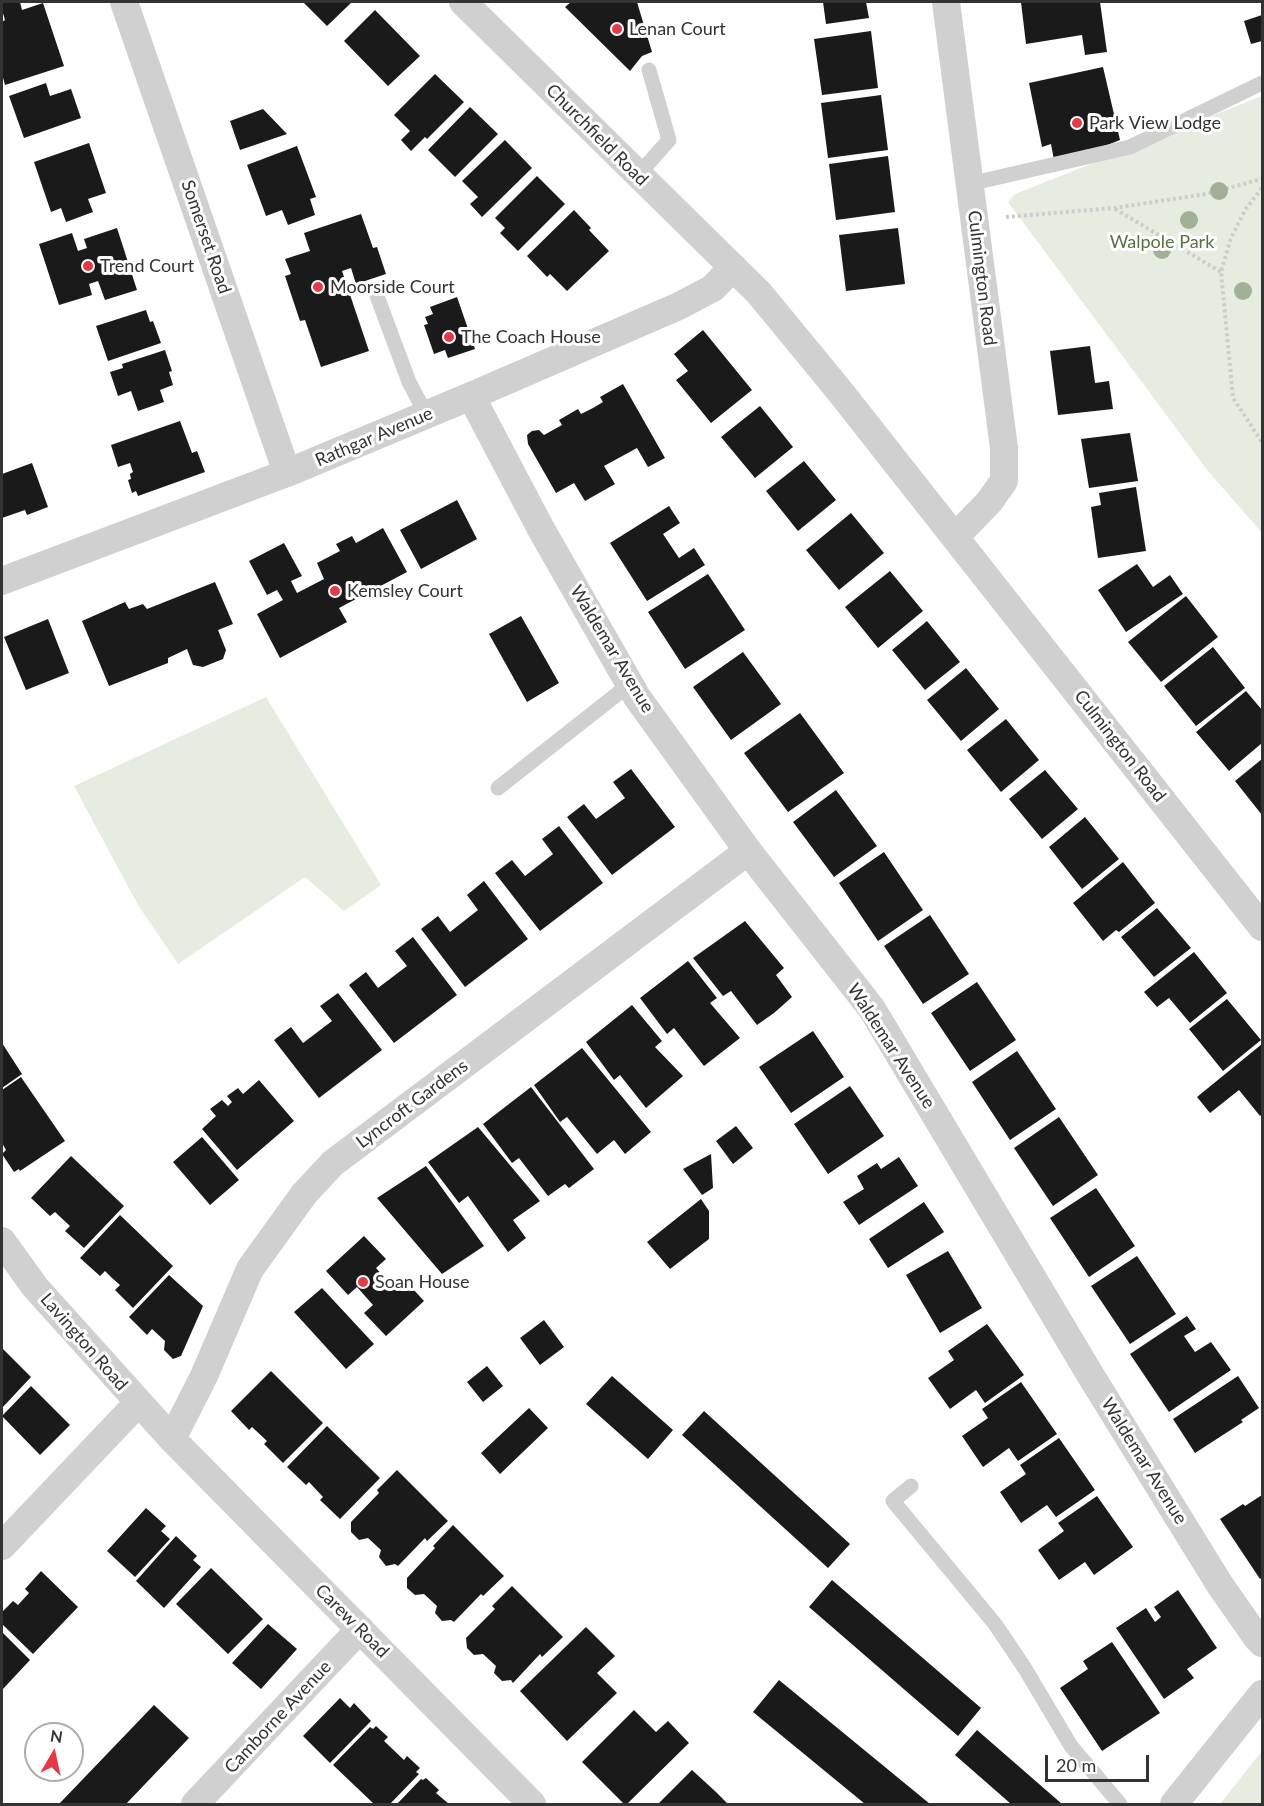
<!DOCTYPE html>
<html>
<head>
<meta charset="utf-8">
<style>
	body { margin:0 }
	#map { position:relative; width:1264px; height:1806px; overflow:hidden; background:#fff; font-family:Lato,sans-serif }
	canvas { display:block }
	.frame { position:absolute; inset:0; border:3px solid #333; pointer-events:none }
	.north { position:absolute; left:24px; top:1722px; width:60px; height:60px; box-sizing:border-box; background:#fff; border:2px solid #adadad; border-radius:50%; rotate:9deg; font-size:16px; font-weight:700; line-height:24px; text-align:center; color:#333 }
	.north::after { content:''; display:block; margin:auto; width:21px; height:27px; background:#e63946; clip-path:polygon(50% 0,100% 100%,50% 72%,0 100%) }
	.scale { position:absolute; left:1045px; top:1755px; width:104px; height:27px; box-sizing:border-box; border:3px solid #333; border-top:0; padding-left:8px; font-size:18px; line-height:21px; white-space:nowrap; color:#333; -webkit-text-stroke:4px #fff; paint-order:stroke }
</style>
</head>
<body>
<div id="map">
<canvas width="1264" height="1806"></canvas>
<div class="frame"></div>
<div class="north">N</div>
<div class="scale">20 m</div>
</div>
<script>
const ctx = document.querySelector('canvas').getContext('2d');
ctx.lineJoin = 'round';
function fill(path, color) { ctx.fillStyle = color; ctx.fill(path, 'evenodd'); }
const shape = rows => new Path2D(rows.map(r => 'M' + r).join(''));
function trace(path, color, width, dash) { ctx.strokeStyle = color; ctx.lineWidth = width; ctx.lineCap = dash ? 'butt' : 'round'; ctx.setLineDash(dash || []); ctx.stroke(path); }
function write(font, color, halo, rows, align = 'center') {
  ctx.font = font + ' Lato,sans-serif'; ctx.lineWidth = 6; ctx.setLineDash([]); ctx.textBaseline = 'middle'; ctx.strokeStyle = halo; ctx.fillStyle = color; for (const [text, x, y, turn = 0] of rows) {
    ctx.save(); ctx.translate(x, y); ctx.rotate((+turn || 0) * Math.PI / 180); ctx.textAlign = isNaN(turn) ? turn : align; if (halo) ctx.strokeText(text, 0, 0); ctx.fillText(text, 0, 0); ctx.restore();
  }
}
fill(shape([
	[1262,96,1262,533,1208,471,1008,202,1015,194],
	[266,697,381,885,344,911,305,877,178,964,138,905,74,786],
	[1262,1751,1262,1804,1220,1804]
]), '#e6ecdf');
fill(shape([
	[2,2,20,2,22,10,43,3,64,66,5,85,2,74,2,22,5,20,2,10],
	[303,2,352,2,327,26],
	[571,2,637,2,652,52,642,56,630,71,565,7],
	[823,2,866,2,869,18,826,24],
	[1021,2,1100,2,1107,52,1085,55,1082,35,1026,44],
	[375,10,420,56,388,86,344,41],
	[1262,15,1262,41,1251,44,1244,21],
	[871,31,878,88,822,95,814,39],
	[1103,67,1120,140,1095,150,1054,160,1051,144,1042,147,1029,83],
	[435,74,464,102,427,139,425,137,411,151,401,140,410,131,394,115],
	[46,83,50,96,71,89,81,118,24,138,9,96],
	[881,95,888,150,828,158,821,103],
	[470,107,498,134,455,177,428,150],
	[263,109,287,134,240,150,230,121],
	[505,140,532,168,482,217,470,204,478,197,462,181],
	[89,143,106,193,88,199,93,212,66,222,61,208,51,212,34,162],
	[297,146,316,197,310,199,315,215,288,225,282,210,266,216,247,165],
	[888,156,895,212,836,220,829,164],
	[537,176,565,204,518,251,500,233,505,228,495,218],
	[574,210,591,228,589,230,609,251,567,291,550,274,547,277,527,256],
	[361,214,373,248,377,247,386,274,356,284,351,268,342,271,369,351,321,367,305,320,300,321,285,276,291,274,285,259,310,251,304,233],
	[117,228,137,290,105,300,98,281,89,284,92,295,59,305,39,244,72,233,78,251,87,248,84,239],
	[898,228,905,284,846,291,839,235],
	[457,297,475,349,448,358,445,350,434,354,424,325,428,324,425,317,433,314,430,307],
	[146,310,150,322,153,321,161,343,108,361,96,326],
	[703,330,752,390,711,423,676,380,688,371,674,354],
	[1090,346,1095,383,1109,381,1113,409,1058,415,1050,351],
	[165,350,172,371,169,372,173,385,160,390,164,402,138,411,131,391,118,396,110,372,123,368,122,364],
	[623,384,665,458,648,467,637,448,604,466,615,484,585,501,574,483,556,493,528,444,527,435,532,431,539,430,544,435,562,425,559,420,578,409,581,414,593,408,603,402,600,397],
	[760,406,793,447,755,478,721,437],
	[180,421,192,453,197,451,205,472,138,496,136,491,132,493,128,480,131,479,130,474,133,472,130,463,118,467,111,445],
	[1130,433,1138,481,1089,488,1081,439],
	[804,461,836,500,798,531,766,491],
	[32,463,48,507,27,515,25,510,2,518,2,474],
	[1136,487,1146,551,1098,558,1091,507,1101,505,1099,493],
	[457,500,477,539,421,569,400,530],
	[669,506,680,523,663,534,679,558,694,548,705,565,647,601,610,543],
	[851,513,884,553,839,590,806,550],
	[383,528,407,572,339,608,347,622,280,658,257,614,283,600,277,590,267,595,249,561,284,543,302,576,291,581,297,593,324,579,317,563,340,551,336,544,352,536,356,543],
	[1137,564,1153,587,1170,575,1183,594,1126,632,1098,590],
	[890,571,923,611,878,648,845,607],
	[708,574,745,630,685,669,648,612],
	[215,582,233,624,218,630,226,650,223,659,203,667,193,665,187,649,168,658,168,663,109,686,82,621,125,602,129,609,143,604,147,609],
	[1186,596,1218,637,1161,682,1128,642],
	[521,616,559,683,527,702,489,634],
	[48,619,69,673,26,690,4,637],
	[927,621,960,662,925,690,892,650],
	[1213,647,1245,688,1196,726,1164,686],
	[743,652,781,704,731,740,693,687],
	[966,668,999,709,961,741,927,700],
	[1246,691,1262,710,1262,743,1229,771,1196,732],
	[800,713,844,773,788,812,744,753],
	[1006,719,1039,760,1001,792,967,750],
	[1262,759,1262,815,1235,781],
	[631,769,675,827,612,875,567,817,584,804,596,819,625,798,613,782],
	[1045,770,1078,809,1042,839,1009,799],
	[836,790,877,846,834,877,793,822],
	[1085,817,1119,859,1082,889,1049,847],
	[559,826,603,883,540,931,495,873,512,860,525,876,553,854,542,839],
	[884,852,923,910,878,941,839,883],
	[1123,862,1155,903,1119,932,1116,930,1103,941,1073,903],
	[484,881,528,939,465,987,421,929,438,916,450,932,478,910,467,895],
	[1157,908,1191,948,1154,977,1121,937],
	[930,915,969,974,923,1004,884,946],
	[745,921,784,968,776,975,792,997,774,1013,757,1025,731,991,723,996,693,958],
	[413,937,457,995,394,1043,349,985,366,972,378,988,407,966,395,951],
	[1194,952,1227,993,1190,1023,1169,998,1157,1007,1144,992],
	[688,961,717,998,710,1003,740,1038,704,1066,674,1028,667,1034,640,998],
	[977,982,1016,1040,970,1071,931,1013],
	[338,993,382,1050,319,1098,274,1040,291,1027,303,1043,332,1021,320,1006],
	[1227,999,1261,1040,1223,1071,1189,1029],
	[632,1005,662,1041,655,1047,683,1076,646,1108,620,1075,614,1080,586,1042],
	[813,1031,844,1077,791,1113,759,1067],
	[2,1043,22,1074,2,1088],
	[1262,1044,1262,1114,1260,1116,1239,1090,1210,1113,1197,1097],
	[582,1048,651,1132,625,1154,614,1140,597,1154,567,1117,560,1122,534,1085],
	[1017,1051,1056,1109,1010,1140,972,1082],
	[21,1077,65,1141,20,1171,19,1169,14,1172,2,1154,6,1150,2,1143,2,1090],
	[259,1080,294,1121,237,1170,202,1129,216,1116,210,1109,222,1100,228,1106,232,1102,227,1096,238,1088,243,1094],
	[850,1086,884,1136,828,1174,794,1124],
	[531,1087,594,1169,569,1188,565,1184,548,1196,519,1158,512,1163,483,1124],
	[1059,1117,1098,1175,1053,1206,1014,1148],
	[736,1126,753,1148,733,1164,716,1141],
	[478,1127,540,1201,513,1220,526,1238,508,1252,468,1196,459,1203,428,1162],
	[202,1137,239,1180,210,1205,173,1162],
	[711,1154,713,1188,702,1195,683,1169],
	[71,1156,124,1206,84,1248,65,1231,70,1226,55,1212,50,1216,31,1198],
	[899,1157,918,1186,859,1225,843,1202,864,1189,857,1176,877,1163,881,1169],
	[426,1166,484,1246,442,1274,377,1198],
	[1096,1188,1135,1246,1089,1277,1050,1218],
	[701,1199,709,1211,709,1239,670,1269,647,1242],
	[924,1202,944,1232,888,1268,869,1239],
	[120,1215,173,1266,133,1308,115,1290,120,1285,112,1278,105,1271,100,1276,80,1258],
	[364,1236,386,1259,376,1268,393,1287,403,1278,424,1301,386,1336,364,1313,373,1305,357,1287,348,1295,326,1271],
	[948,1251,982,1308,940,1333,906,1275],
	[1137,1256,1176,1314,1130,1344,1091,1286],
	[169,1275,203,1306,181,1356,173,1359,164,1350,165,1341,152,1329,147,1335,129,1317],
	[322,1288,374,1344,346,1369,294,1312],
	[1187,1316,1196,1329,1184,1336,1195,1352,1211,1342,1231,1370,1169,1412,1130,1354],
	[544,1320,564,1347,540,1365,520,1338],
	[987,1324,1024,1375,985,1403,976,1390,950,1409,928,1378,954,1360,948,1351],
	[2,1348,31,1377,2,1408],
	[487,1366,503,1386,483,1402,467,1382],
	[271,1371,323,1423,283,1463,264,1444,267,1441,252,1427,249,1430,231,1411],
	[612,1376,673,1430,648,1459,586,1404],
	[1238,1376,1259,1408,1241,1420,1243,1422,1195,1453,1173,1419],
	[1021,1382,1057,1434,1018,1461,1009,1448,983,1467,962,1436,988,1418,982,1409],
	[31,1386,70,1425,40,1455,2,1416],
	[529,1408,548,1428,500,1474,481,1453],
	[704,1411,850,1544,828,1568,682,1435],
	[327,1426,380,1478,340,1519,320,1500,323,1497,309,1482,306,1485,287,1467],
	[1059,1438,1095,1490,1056,1517,1047,1505,1021,1523,1000,1492,1026,1474,1020,1465],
	[397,1470,448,1521,427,1541,425,1538,398,1566,395,1564,386,1566,379,1557,381,1550,368,1538,359,1540,351,1532,351,1522,379,1493,377,1490],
	[1262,1495,1262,1577,1260,1579,1220,1519,1243,1504,1245,1506],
	[1097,1496,1133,1547,1094,1575,1085,1562,1059,1580,1038,1550,1064,1531,1058,1523],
	[146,1508,166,1526,161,1531,170,1539,135,1577,107,1551],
	[453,1525,504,1576,483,1596,481,1594,454,1622,451,1620,442,1621,435,1613,437,1606,424,1594,415,1595,407,1588,407,1578,435,1548,433,1546],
	[176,1536,197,1556,193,1560,201,1567,164,1608,136,1581],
	[211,1568,263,1619,228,1654,176,1604],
	[41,1571,78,1607,33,1654,2,1624,2,1612,13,1601,18,1605,29,1593,25,1589],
	[832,1580,981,1708,958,1736,809,1607],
	[512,1586,563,1637,542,1657,540,1654,513,1683,511,1680,502,1681,494,1673,496,1666,483,1654,474,1655,467,1648,466,1638,495,1609,492,1606],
	[1178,1590,1217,1648,1187,1669,1194,1678,1164,1699,1116,1628,1146,1608,1155,1622,1161,1617,1154,1607],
	[268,1624,297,1649,261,1689,232,1663],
	[586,1627,615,1656,597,1673,617,1693,567,1741,520,1691],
	[2,1632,30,1660,2,1690],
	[1112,1642,1160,1713,1102,1751,1060,1688,1088,1669,1083,1661],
	[779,1680,930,1804,865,1804,753,1712],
	[340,1698,350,1708,354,1703,371,1721,330,1763,303,1736],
	[154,1705,189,1738,126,1804,59,1804],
	[634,1710,656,1732,668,1721,689,1743,627,1804,624,1804,582,1762],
	[376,1726,388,1737,384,1741,404,1760,407,1756,420,1768,416,1772,419,1774,390,1804,374,1804,333,1765,370,1727,373,1729],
	[977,1730,1062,1804,1011,1804,955,1755],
	[692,1770,716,1792,728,1804,658,1804],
	[426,1778,439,1790,436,1793,449,1804,397,1804,421,1779,423,1780]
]), '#1a1a1a');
trace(shape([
	[1262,188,1245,210,1231,238,1221,272,1233,398,1262,442],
	[1115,209,1221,272],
	[1006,217,1114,208,1206,194,1262,179]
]), '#cdcdcd', 4, [3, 3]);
trace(shape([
	[638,175,669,140,649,70],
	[969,184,1130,147,1262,83],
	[377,296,409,382,426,414],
	[498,788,630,684],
	[911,1486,893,1501,995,1624,1024,1667,1071,1746,1120,1804]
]), '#d0d0d0', 15);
trace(shape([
	[124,2,287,473],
	[463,2,759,293,838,389,1262,927],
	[946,2,1004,448,1004,481,989,502,955,537],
	[471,396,541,529,637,697,748,851,872,1009,1091,1376,1220,1585,1257,1638,1262,1643],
	[2,581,287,473,471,396,679,306,713,288,733,267],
	[2,1241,35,1287,172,1439,532,1804],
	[172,1439,204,1376,250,1269,304,1194,333,1163,748,851],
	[2,1546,138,1403],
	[195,1804,360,1629],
	[1174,1804,1262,1694]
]), '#d0d0d0', 28);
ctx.fillStyle = '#a2b095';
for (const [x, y] of [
	[1219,191],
	[1189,220],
	[1162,250],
	[1243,291]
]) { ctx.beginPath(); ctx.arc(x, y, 9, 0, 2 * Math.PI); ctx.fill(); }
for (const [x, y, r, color] of [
	[617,29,6,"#e63946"],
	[1077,123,6,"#e63946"],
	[88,266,6,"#e63946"],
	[318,287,6,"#e63946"],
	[449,337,6,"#e63946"],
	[335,591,6,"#e63946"],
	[363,1282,6,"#e63946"]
]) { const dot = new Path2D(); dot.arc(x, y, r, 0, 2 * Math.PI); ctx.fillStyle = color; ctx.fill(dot); trace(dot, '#fff', 2); }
write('18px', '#333', '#fff', [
	["Lenan Court",629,29],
	["Park View Lodge",1089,123],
	["Trend Court",100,266],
	["Moorside Court",330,287],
	["The Coach House",461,337],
	["Kemsley Court",347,591],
	["Soan House",375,1282]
], 'left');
write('18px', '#333', '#fff', [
	["Churchfield Road",597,135,45],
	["Somerset Road",206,237,71],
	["Culmington Road",982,278,83],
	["Rathgar Avenue",374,437,-23],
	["Waldemar Avenue",612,649,59],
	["Culmington Road",1120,746,52],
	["Waldemar Avenue",891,1046,57],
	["Lyncroft Gardens",412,1104,-37],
	["Lavington Road",84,1342,49],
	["Waldemar Avenue",1144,1461,58],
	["Carew Road",352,1621,45],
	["Camborne Avenue",278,1717,-47]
]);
write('18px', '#56703f', '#fff', [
	["Walpole Park",1162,242]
]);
</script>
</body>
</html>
